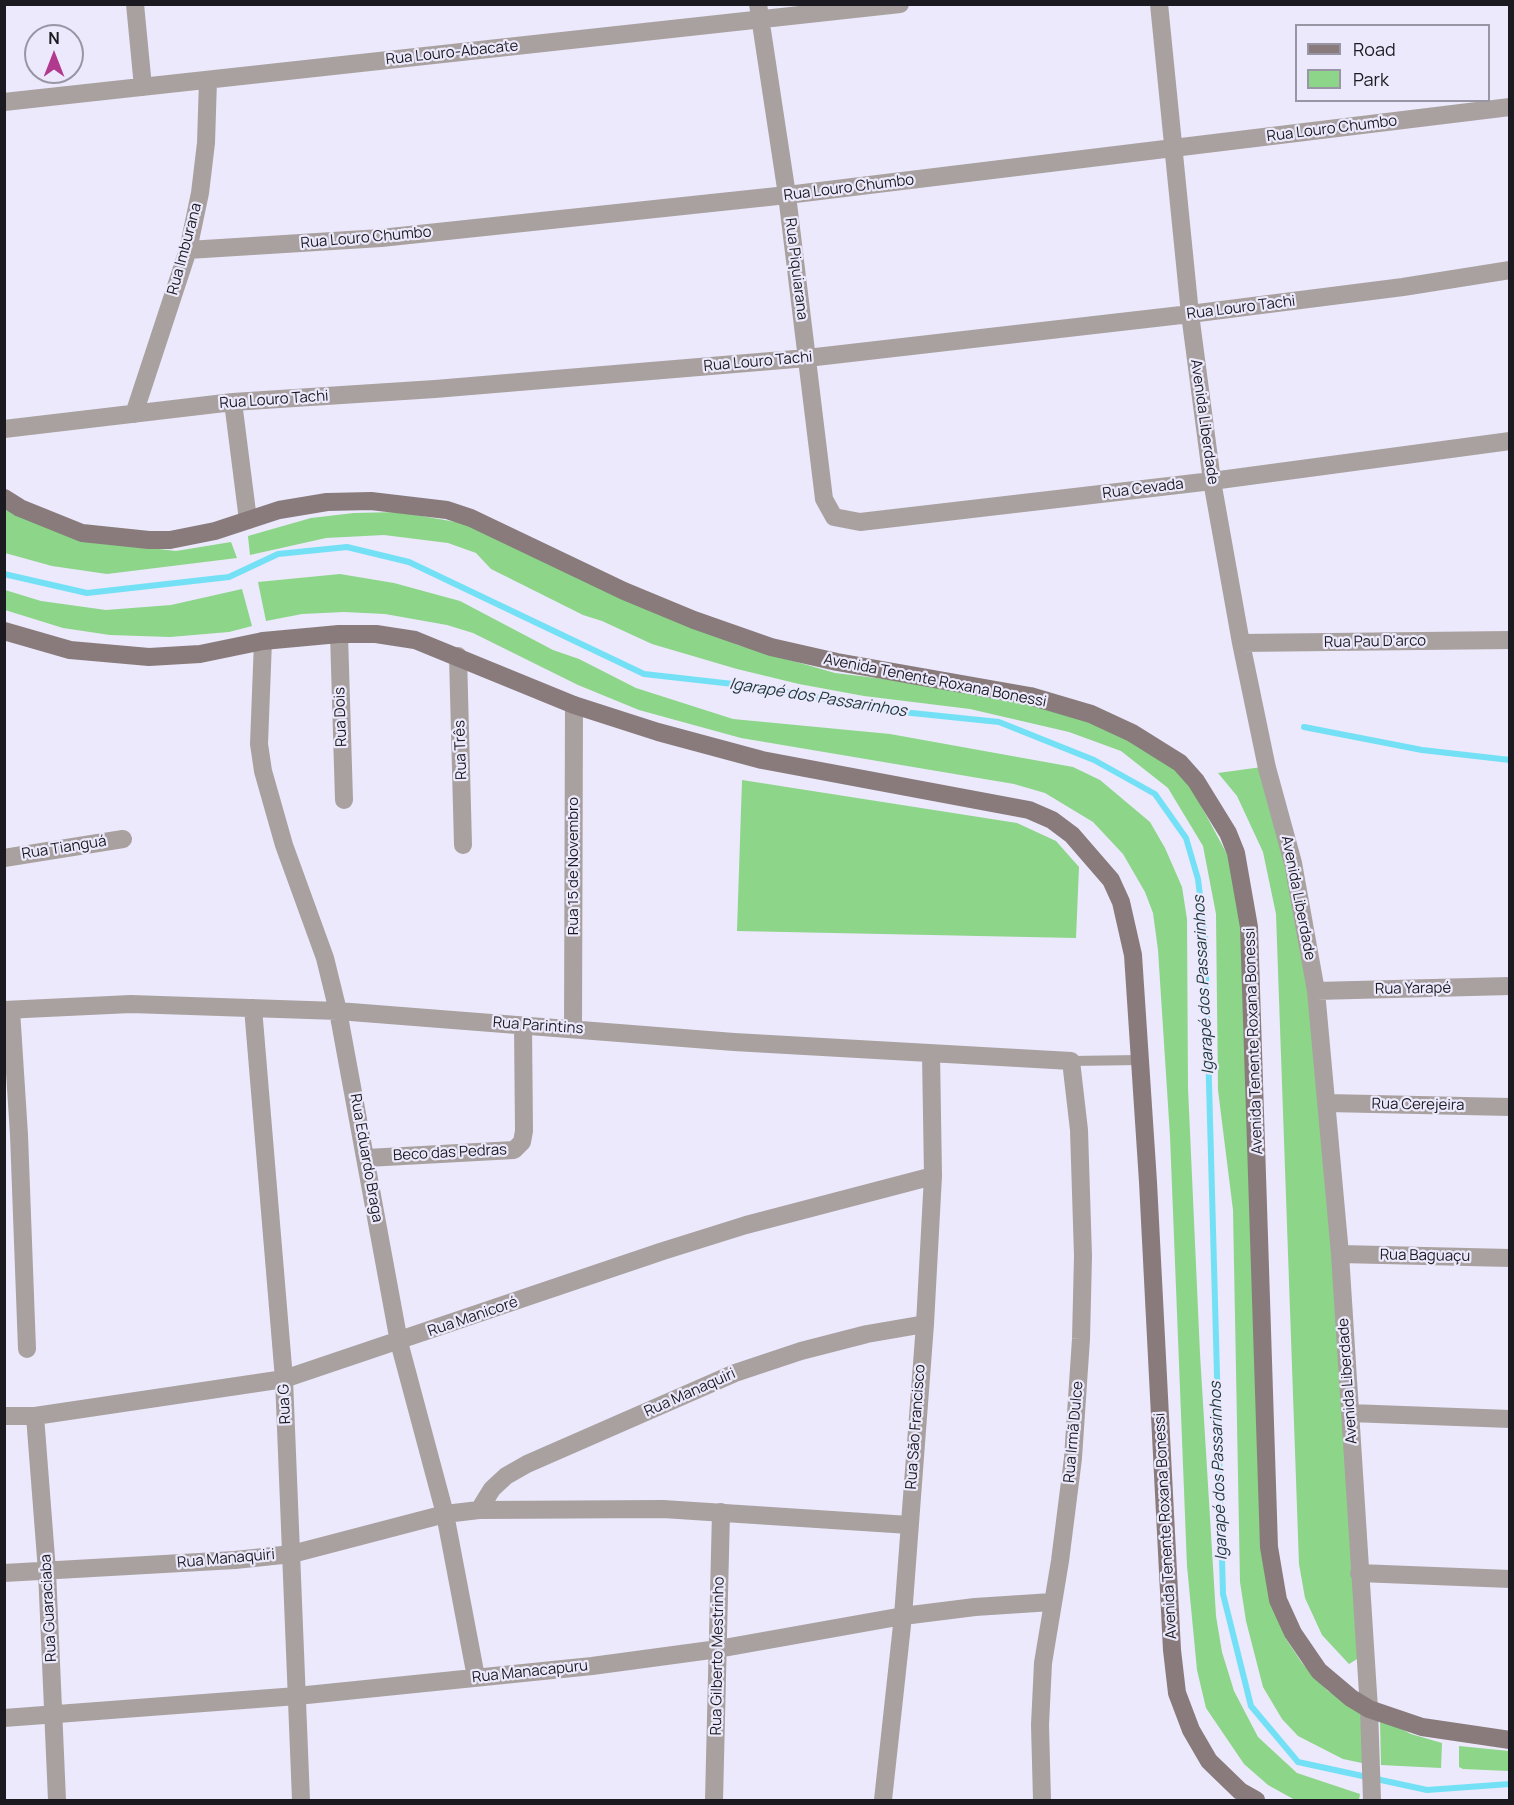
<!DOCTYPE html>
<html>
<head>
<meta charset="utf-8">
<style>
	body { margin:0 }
	#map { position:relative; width:1514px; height:1805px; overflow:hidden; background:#ebe9fb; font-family:Manrope,sans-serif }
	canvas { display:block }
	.frame { position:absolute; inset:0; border:6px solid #1b1a21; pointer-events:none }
	.legend { position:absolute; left:1295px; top:24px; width:195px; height:78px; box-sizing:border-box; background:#ebe9fb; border:2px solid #9896a4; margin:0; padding:8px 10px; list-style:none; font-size:18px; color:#1b1a21 }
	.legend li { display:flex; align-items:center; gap:12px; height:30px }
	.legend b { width:30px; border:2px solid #9896a4 }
	.north { position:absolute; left:24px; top:24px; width:60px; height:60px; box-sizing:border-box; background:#ebe9fb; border:2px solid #9896a4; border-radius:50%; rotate:0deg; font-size:16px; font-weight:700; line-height:24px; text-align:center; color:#1b1a21 }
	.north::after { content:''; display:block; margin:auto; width:21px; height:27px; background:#b1398e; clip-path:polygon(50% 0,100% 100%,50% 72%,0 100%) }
</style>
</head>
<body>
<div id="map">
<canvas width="1514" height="1805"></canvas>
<div class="frame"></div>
<ul class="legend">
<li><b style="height:8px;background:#897b7c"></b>Road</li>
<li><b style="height:16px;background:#8cd589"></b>Park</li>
</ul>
<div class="north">N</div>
</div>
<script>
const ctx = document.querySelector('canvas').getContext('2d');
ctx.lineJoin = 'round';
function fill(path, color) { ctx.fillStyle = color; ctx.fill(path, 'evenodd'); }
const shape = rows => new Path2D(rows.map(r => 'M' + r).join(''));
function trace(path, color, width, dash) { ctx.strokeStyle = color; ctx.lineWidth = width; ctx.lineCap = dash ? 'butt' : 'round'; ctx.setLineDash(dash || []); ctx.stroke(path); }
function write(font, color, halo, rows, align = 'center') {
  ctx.font = font + ' Manrope,sans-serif'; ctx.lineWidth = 4.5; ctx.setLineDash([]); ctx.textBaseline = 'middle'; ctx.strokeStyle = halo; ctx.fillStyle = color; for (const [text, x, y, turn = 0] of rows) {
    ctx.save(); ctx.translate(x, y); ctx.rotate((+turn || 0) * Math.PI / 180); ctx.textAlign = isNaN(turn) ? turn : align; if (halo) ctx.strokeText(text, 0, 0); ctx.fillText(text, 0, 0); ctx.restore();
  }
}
fill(shape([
	[4,504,98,542,176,551,231,542,237,558,107,574,52,566,5,553],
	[399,512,473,525,738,645,835,673,917,683,1055,709,1089,719,1149,748,1173,767,1192,789,1228,856,1241,912,1274,1608,1286,1639,1302,1663,1328,1691,1364,1711,1362,1763,1343,1759,1298,1736,1282,1719,1263,1687,1246,1621,1240,1582,1233,1210,1218,1090,1216,914,1203,846,1168,788,1121,751,1069,732,970,709,864,696,799,684,737,669,652,644,602,621,583,615,491,569,476,553,448,543,384,535,326,538,250,555,248,536,311,518,354,513],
	[340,574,394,583,460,601,553,650,579,659,636,688,733,719,890,734,1073,767,1100,780,1150,822,1165,848,1182,887,1187,919,1188,1088,1200,1354,1216,1616,1222,1652,1234,1691,1258,1737,1297,1773,1360,1794,1359,1800,1295,1800,1268,1785,1244,1764,1206,1708,1197,1670,1187,1566,1170,1136,1158,950,1153,913,1145,892,1123,854,1093,822,1045,793,1014,784,741,738,639,710,578,685,473,633,447,625,385,614,344,612,302,614,266,621,258,582],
	[242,589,252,626,229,632,170,637,110,635,63,628,5,610,5,590,41,601,106,610,171,605],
	[1262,767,1313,987,1362,1656,1349,1664,1322,1635,1305,1598,1299,1564,1276,914,1263,852,1237,796,1218,773],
	[742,780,1017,823,1056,841,1079,867,1076,938,737,931],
	[1380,1718,1411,1734,1442,1743,1441,1768,1381,1765],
	[1459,1746,1509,1751,1509,1771,1463,1769,1459,1767]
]), '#8cd589');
trace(shape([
	[4,574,87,593,229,577,278,554,347,547,409,562,644,674,751,686,902,712,999,722,1094,760,1155,794,1186,838,1198,879,1205,937,1223,1594,1251,1706,1298,1762,1427,1790,1510,1784],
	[1304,727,1422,750,1510,760]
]), '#74e0f6', 6);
trace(shape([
	[1071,1061,1140,1060]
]), '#a9a0a0', 10);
trace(shape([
	[135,4,143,87],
	[758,4,787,195,824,499,834,517,860,522,1212,481,1510,441],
	[1159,4,1190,314,1212,481,1241,643,1267,768,1293,863,1316,991,1340,1254,1369,1709,1372,1800],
	[4,102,900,4],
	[188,250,381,238,787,195,1510,107],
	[233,402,248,520],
	[134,414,188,250,200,193,206,143,208,80],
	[4,429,233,402,435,389,807,358,1190,314,1403,287,1510,270],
	[339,634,344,800],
	[263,641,259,744,263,771,284,845,325,958,338,1011,399,1342,445,1514,476,1677],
	[1241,643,1510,640],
	[458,656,463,845],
	[4,858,123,839],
	[1316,991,1510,986],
	[253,1008,284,1379,301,1800],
	[4,1010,131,1004,338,1011,734,1042,1071,1061,1079,1130,1083,1256,1081,1339,1073,1458,1060,1561,1043,1663,1040,1725,1042,1800],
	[11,1010,19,1135,27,1349],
	[573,1028,574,705],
	[1327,1103,1510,1107],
	[367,1158,514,1150,522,1142,524,1131,523,1026],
	[1340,1254,1510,1258],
	[1350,1413,1510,1419],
	[4,1416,35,1416,284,1379,663,1251,746,1225,933,1176],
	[35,1416,47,1571,57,1800],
	[479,1510,492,1489,506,1476,527,1464,735,1373,801,1351,867,1334,925,1324],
	[4,1573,235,1560,292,1554,445,1514,479,1510,663,1509,909,1525],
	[1359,1573,1510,1579],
	[4,1718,297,1696,592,1666,718,1649,903,1616,975,1607,1052,1602],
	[714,1800,721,1512],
	[883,1800,903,1616,925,1324,933,1176,931,1054]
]), '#a9a0a0', 18);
trace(shape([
	[4,498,20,508,82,533,149,540,170,540,215,531,279,510,327,502,371,501,447,510,471,518,624,591,694,620,771,647,837,662,1030,696,1091,714,1132,733,1180,763,1196,781,1228,833,1236,853,1249,927,1269,1547,1278,1600,1293,1633,1319,1671,1351,1698,1369,1709,1422,1727,1510,1740],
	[4,631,70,650,149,657,200,654,263,641,339,634,376,634,415,640,574,705,658,732,762,760,1029,810,1052,820,1072,835,1111,880,1121,902,1133,955,1148,1182,1172,1650,1177,1693,1191,1730,1209,1761,1240,1791,1256,1800]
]), '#897b7c', 18);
write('15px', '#1b1a21', '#ebe9fb', [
	["Rua Louro-Abacate",452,53,-6],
	["Rua Louro Chumbo",1332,129,-7],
	["Rua Louro Chumbo",849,188,-7],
	["Rua Louro Chumbo",366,238,-5],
	["Rua Imburana",185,249,-75],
	["Rua Piquiarana",796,269,83],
	["Rua Louro Tachi",1241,308,-7],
	["Rua Louro Tachi",758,362,-5],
	["Rua Louro Tachi",274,400,-4],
	["Avenida Liberdade",1204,422,82],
	["Rua Cevada",1143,489,-7],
	["Rua Pau D'arco",1375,642,-1],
	["Avenida Tenente Roxana Bonessi",935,681,11],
	["Rua Dois",341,717,-92],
	["Rua Três",461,750,-92],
	["Rua Tianguá",64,848,-9],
	["Rua 15 de Novembro",574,866,-90],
	["Avenida Liberdade",1298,898,79],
	["Rua Yarapé",1413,989,-1],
	["Rua Parintins",538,1026,4],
	["Avenida Tenente Roxana Bonessi",1254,1041,-92],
	["Rua Cerejeira",1418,1105,1],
	["Beco das Pedras",450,1153,-3],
	["Rua Eduardo Braga",366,1158,80],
	["Rua Baguaçu",1425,1256,1],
	["Rua Manicoré",473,1317,-19],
	["Avenida Liberdade",1348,1381,-94],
	["Rua Manaquiri",690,1393,-24],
	["Rua G",285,1404,-93],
	["Rua São Francisco",916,1427,-86],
	["Rua Irmã Dulce",1074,1432,-85],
	["Avenida Tenente Roxana Bonessi",1166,1526,-93],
	["Rua Manaquiri",226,1559,-5],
	["Rua Guaraciaba",49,1608,-93],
	["Rua Gilberto Mestrinho",718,1656,-89],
	["Rua Manacapuru",530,1672,-6]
]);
write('italic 16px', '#1e373c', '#ebe9fb', [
	["Igarapé dos Passarinhos",818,698,9],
	["Igarapé dos Passarinhos",1204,985,-93],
	["Igarapé dos Passarinhos",1219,1471,-92]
]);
</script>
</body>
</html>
